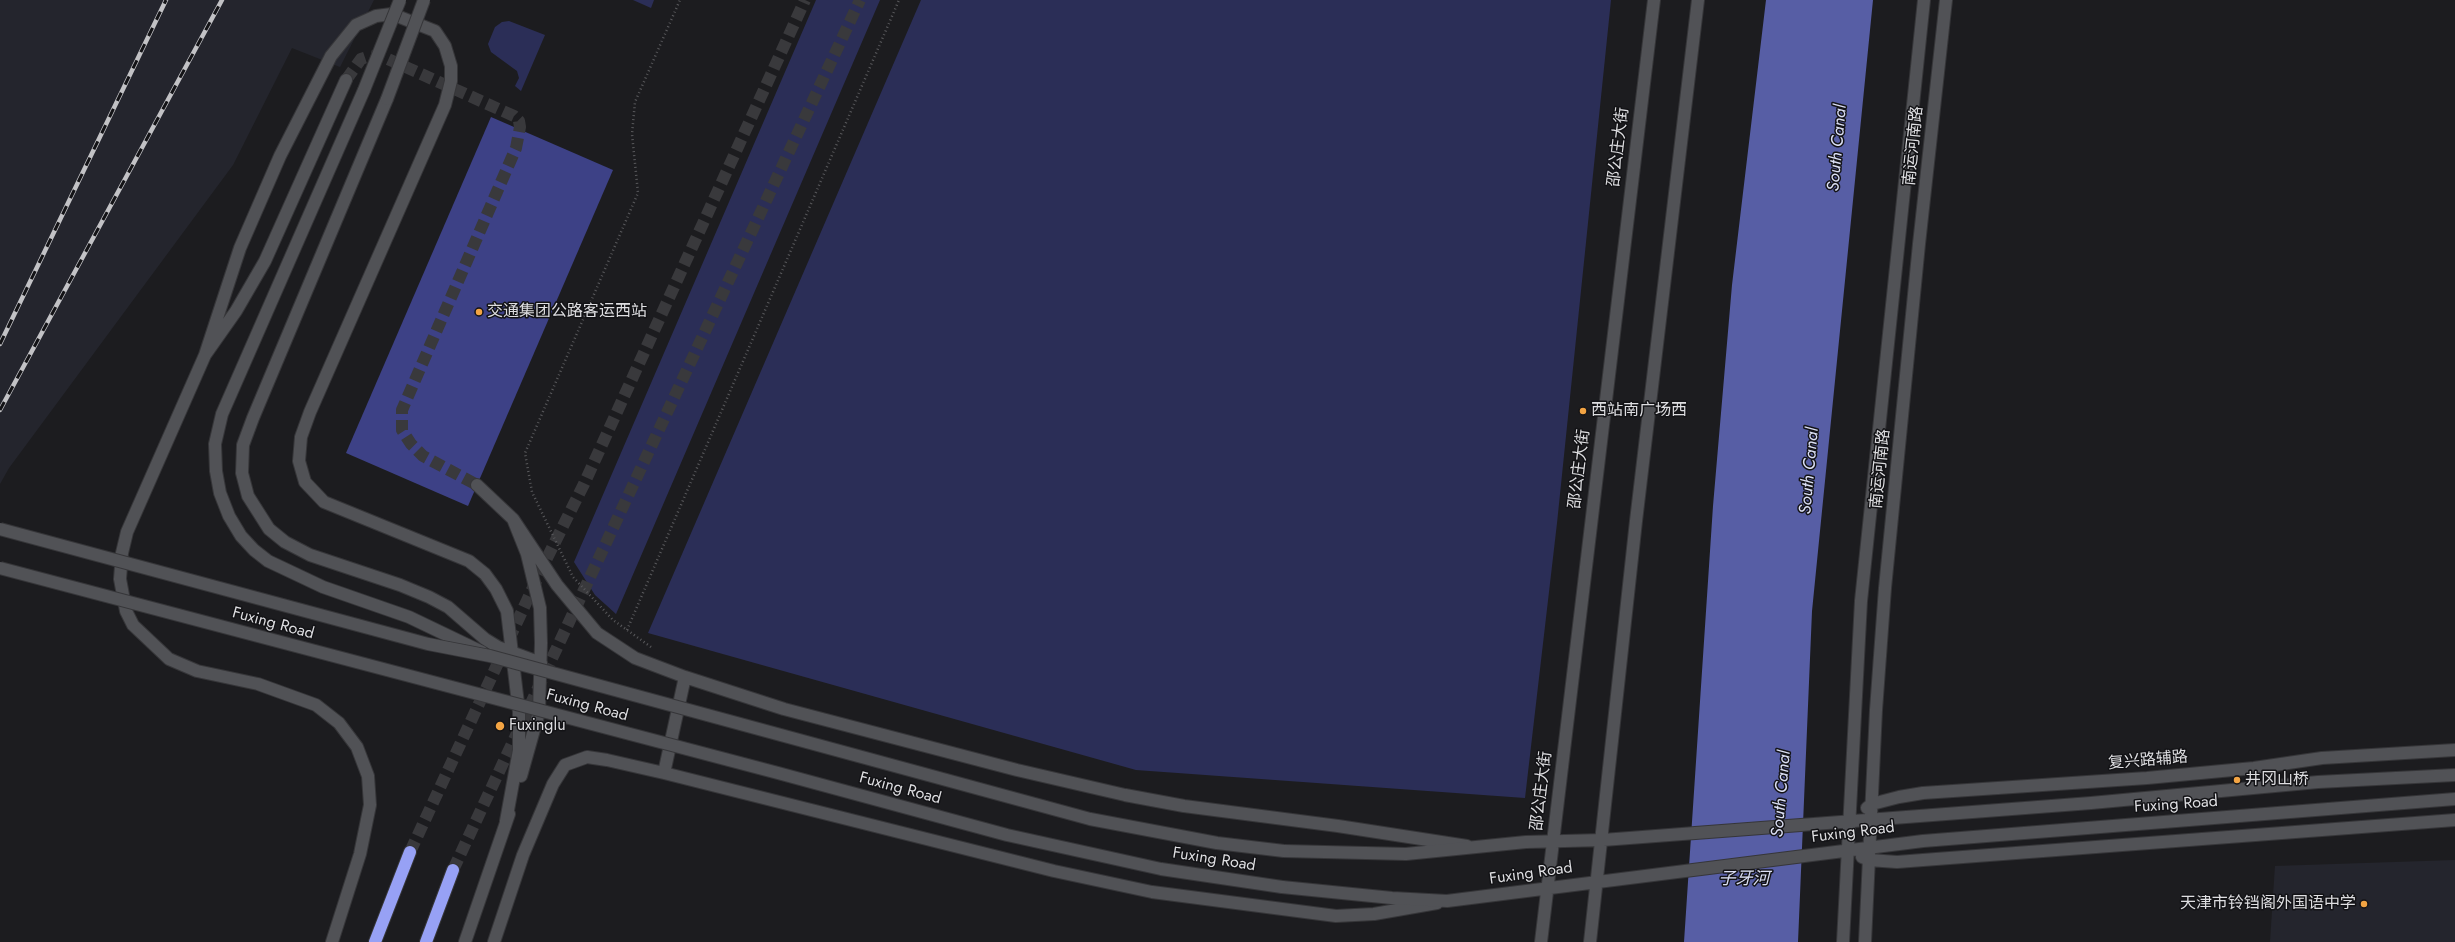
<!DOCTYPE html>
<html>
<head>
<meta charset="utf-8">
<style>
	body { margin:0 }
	canvas { display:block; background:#1c1c1f }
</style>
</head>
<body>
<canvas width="2455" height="942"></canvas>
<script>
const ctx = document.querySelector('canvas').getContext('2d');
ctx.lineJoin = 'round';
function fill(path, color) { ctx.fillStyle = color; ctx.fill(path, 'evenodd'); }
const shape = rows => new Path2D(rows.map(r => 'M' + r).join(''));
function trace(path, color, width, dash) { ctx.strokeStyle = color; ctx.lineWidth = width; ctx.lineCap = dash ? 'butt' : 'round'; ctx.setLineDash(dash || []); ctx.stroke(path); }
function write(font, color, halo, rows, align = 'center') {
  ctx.font = font + ' Jost,"Noto Sans SC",sans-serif'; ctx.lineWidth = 3; ctx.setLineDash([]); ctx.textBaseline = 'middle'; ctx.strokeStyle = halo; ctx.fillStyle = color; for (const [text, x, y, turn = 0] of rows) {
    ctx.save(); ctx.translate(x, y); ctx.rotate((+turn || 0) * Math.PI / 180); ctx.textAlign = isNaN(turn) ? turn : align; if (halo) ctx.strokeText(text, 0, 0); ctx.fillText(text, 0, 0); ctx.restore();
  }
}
fill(shape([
	[0,0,374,0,340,67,292,48,233,165,9,468,0,484],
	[2455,860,2455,942,2270,942,2275,866]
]), '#24252d');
fill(shape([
	[633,0,654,0,651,8],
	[816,0,880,0,616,614,595,595,574,562],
	[921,0,1611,0,1557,523,1525,798,1136,770,648,633],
	[509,21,545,35,521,91,515,86,519,78,517,71,491,52,488,44,495,27,502,22]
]), '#2b2e57');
fill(shape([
	[1766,0,1873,0,1812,611,1798,942,1684,942,1713,506,1732,285]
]), '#575ea5');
fill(shape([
	[491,117,613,170,468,506,346,453]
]), '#3d4186');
trace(shape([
	[346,80,361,59,370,56,388,59,514,116,519,121,520,127,516,148,402,410,402,430,411,444,423,456,477,485]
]), '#39393c', 12, [12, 6]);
trace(shape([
	[410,852,544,564,584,484,805,0],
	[453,870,860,0]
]), '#39393c', 12, [12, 6]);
const street = shape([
	[387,99,253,418,243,445,242,473,248,496,269,529,285,542,310,555,400,585,429,597,448,607,485,639,498,647,541,663],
	[205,355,240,248,280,156,331,56,356,25,376,16,392,14,435,31,445,46,451,66,451,81,445,105,310,412,301,437,299,461,305,482,324,502,469,561,485,574,496,589,507,611,519,712,519,750,506,821],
	[477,485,513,519,527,554,540,608,541,643,539,712,521,776],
	[513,519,557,585,597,633,635,658,685,677,784,709,1017,770,1125,795,1184,806,1338,826,1467,846],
	[664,773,685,677],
	[332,942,360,854,370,805,368,776,357,747,339,723,316,705,258,684,197,671,169,659,133,625,126,611,120,579,122,553,127,532,205,355,236,311,265,261,346,80],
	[465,942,509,814],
	[494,942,523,855,553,784,565,765,587,757,607,760,664,773,1054,871,1152,892,1336,916,1374,914,1437,903]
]);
const secondary = shape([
	[364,90,222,414,215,444,216,471,220,493,229,516,241,536,254,550,268,561,323,587,409,617,482,652],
	[1867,808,1872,804,1899,797,1923,793,2147,778,2254,768,2322,758,2455,750],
	[1284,851,1406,854,1526,842,1603,840,2091,803,2318,782,2455,775],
	[1862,857,1869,860,1897,862,1923,860,2455,820],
	[1282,887,1392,898,1447,901,1923,841,2455,799],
	[1541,942,1654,0],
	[1590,942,1636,521,1698,0],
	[1843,942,1861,601,1924,0],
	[1865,942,1876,710,1885,588,1919,244,1946,0]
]);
const highway = shape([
	[375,942,410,852],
	[426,942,453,870]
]);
trace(street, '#363639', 14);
trace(secondary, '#363639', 14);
trace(highway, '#363639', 14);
trace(shape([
	[627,630,899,0],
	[651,647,613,620,573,577,532,492,525,453,638,193,632,134,635,102,680,0]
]), '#58585b', 2.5, [1, 3]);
trace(street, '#515256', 12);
trace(secondary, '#515256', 12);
trace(highway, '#97a1f5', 12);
const rail = shape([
	[0,344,166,0],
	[0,410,222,0]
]);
trace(rail, '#c2c2c5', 4.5);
trace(rail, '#131316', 3, [9]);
const streetBridge = shape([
	[387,99,424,0]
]);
const secondaryBridge = shape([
	[364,90,400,0],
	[0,529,428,644,490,656,1090,819,1217,843,1284,851],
	[0,568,778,773,1007,835,1161,869,1282,887]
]);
trace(streetBridge, '#363639', 14, []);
trace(secondaryBridge, '#363639', 14, []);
trace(streetBridge, '#515256', 12);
trace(secondaryBridge, '#515256', 12);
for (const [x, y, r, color] of [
	[479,312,4,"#f3a443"],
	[1583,411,4,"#f3a443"],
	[500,726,5,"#f3a443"],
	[2237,780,4,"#f3a443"],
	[2364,904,4,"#f3a443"]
]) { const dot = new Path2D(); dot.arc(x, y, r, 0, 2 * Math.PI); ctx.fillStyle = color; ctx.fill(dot); trace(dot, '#131316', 1.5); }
write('16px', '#dedee1', '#131316', [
	["南运河南路",1914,146,-84],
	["邵公庄大街",1619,147,-83],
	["邵公庄大街",1580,469,-83],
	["南运河南路",1881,469,-84],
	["Fuxing Road",273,624,15],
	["Fuxing Road",587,706,15],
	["复兴路辅路",2148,761,-5],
	["Fuxing Road",900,789,15],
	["邵公庄大街",1542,791,-83],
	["Fuxing Road",2176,805,-4],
	["Fuxing Road",1853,833,-7],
	["Fuxing Road",1214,860,9],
	["Fuxing Road",1531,874,-8]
]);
write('16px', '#dedee1', '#131316', [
	["交通集团公路客运西站",487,312],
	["西站南广场西",1591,411],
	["Fuxinglu",509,726],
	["井冈山桥",2245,780],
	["天津市铃铛阁外国语中学",2356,904,"right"]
], 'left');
write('italic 17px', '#dce0f5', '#131316', [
	["South Canal",1838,148,-85],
	["South Canal",1810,471,-85],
	["South Canal",1782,794,-85],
	["子牙河",1744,880]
]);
</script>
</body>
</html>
